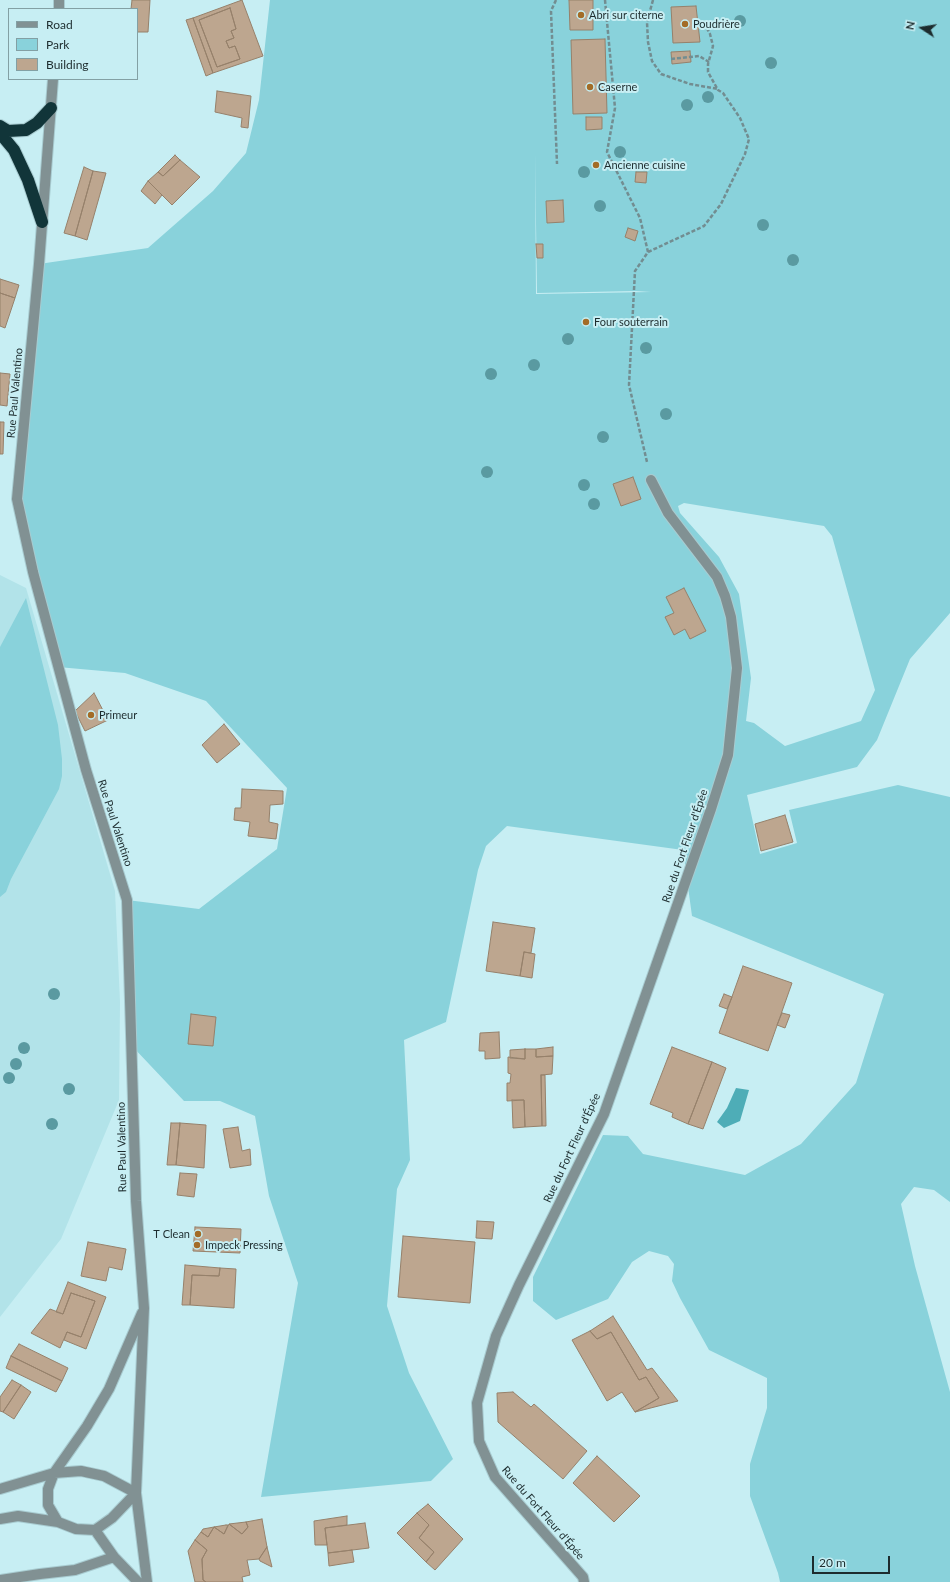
<!DOCTYPE html>
<html>
<head>
<meta charset="utf-8">
<style>
	body { margin:0 }
	#map { position:relative; width:950px; height:1582px; overflow:hidden; background:#c7eef3; font-family:Lato,sans-serif }
	canvas { display:block }
	.legend { position:absolute; left:8px; top:8px; width:130px; height:72px; box-sizing:border-box; background:#c7eef3; border:1px solid #83a0a4; margin:0; padding:5px 7px; list-style:none; font-size:12px; color:#1d2c2e }
	.legend li { display:flex; align-items:center; gap:8px; height:20px }
	.legend b { width:20px; border:1px solid #83a0a4 }
	.north { position:absolute; left:902px; top:8px; width:40px; height:40px; -webkit-text-stroke:3px #c7eef3; paint-order:stroke; rotate:282deg; font-size:11px; font-weight:700; line-height:16px; text-align:center; color:#1d2c2e }
	.north::after { content:''; display:block; margin:auto; width:14px; height:18px; background:#1d2c2e; clip-path:polygon(50% 0,100% 100%,50% 72%,0 100%) }
	.scale { position:absolute; left:812px; top:1556px; width:78px; height:18px; box-sizing:border-box; border:2px solid #1d2c2e; border-top:0; padding-left:5px; font-size:12px; line-height:14px; white-space:nowrap; color:#1d2c2e; -webkit-text-stroke:3px #c7eef3; paint-order:stroke }
</style>
</head>
<body>
<div id="map">
<canvas width="950" height="1582"></canvas>
<ul class="legend">
<li><b style="height:5px;background:#819193"></b>Road</li>
<li><b style="height:11px;background:#89d2db"></b>Park</li>
<li><b style="height:11px;background:#bda68f"></b>Building</li>
</ul>
<div class="north">N</div>
<div class="scale">20 m</div>
</div>
<script>
const ctx = document.querySelector('canvas').getContext('2d');
ctx.lineJoin = 'round';
function fill(path, color) { ctx.fillStyle = color; ctx.fill(path, 'evenodd'); }
const shape = rows => new Path2D(rows.map(r => 'M' + r).join(''));
function trace(path, color, width, dash) { ctx.strokeStyle = color; ctx.lineWidth = width; ctx.lineCap = dash ? 'butt' : 'round'; ctx.setLineDash(dash || []); ctx.stroke(path); }
function write(font, color, halo, rows, align = 'center') {
  ctx.font = font + ' Lato,sans-serif'; ctx.lineWidth = 4; ctx.setLineDash([]); ctx.textBaseline = 'middle'; ctx.strokeStyle = halo; ctx.fillStyle = color; for (const [text, x, y, turn = 0] of rows) {
    ctx.save(); ctx.translate(x, y); ctx.rotate((+turn || 0) * Math.PI / 180); ctx.textAlign = isNaN(turn) ? turn : align; if (halo) ctx.strokeText(text, 0, 0); ctx.fillText(text, 0, 0); ctx.restore();
  }
}
fill(shape([
	[0,575,26,588,115,891,120,1002,119,1100,61,1239,0,1317]
]), '#b2e3e9');
fill(shape([
	[270,0,950,0,950,613,910,659,877,740,857,767,747,795,760,854,797,843,789,810,898,785,950,797,950,1202,934,1190,914,1187,901,1204,915,1266,950,1392,950,1582,780,1582,778,1573,750,1496,750,1464,767,1408,767,1378,709,1350,680,1298,672,1281,674,1264,668,1256,649,1251,632,1262,608,1299,556,1320,533,1301,533,1277,603,1135,628,1136,643,1154,745,1175,801,1144,856,1083,884,994,692,916,683,850,507,826,486,846,478,870,446,1022,404,1040,410,1160,397,1189,387,1306,409,1373,453,1459,431,1481,261,1497,298,1283,269,1196,255,1116,220,1101,184,1101,132,1046,127,900,199,909,277,849,287,788,206,701,125,673,58,667,17,499,39,264,148,248,213,191,246,153,259,100],
	[535,153,537,293,635,291,651,292,536,294],
	[684,503,824,526,832,536,875,690,861,721,785,746,754,723,746,721,751,678,739,594,719,557,680,513,678,506],
	[26,598,58,725,62,759,62,776,59,789,11,879,6,892,0,897,0,647]
]), '#89d2db');
fill(shape([
	[736,1088,749,1090,740,1121,724,1128,717,1122,727,1108]
]), '#4eadb7');
const building = shape([
	[132,0,150,0,148,32,137,32,137,9,131,9,132,0],
	[242,0,263,56,213,73,193,18,242,0],
	[230,8,236,29,231,31,234,38,226,41,229,48,235,46,240,59,217,67,199,20,230,8],
	[569,0,593,0,593,30,570,30,569,0],
	[696,6,700,42,673,43,671,7,696,6],
	[230,8,236,29,231,31,234,38,226,41,229,48,235,46,240,59,217,67,199,20,230,8],
	[193,18,213,73,206,76,186,20,193,18],
	[605,39,607,113,573,114,571,40,605,39],
	[690,51,691,62,672,64,671,52,690,51],
	[217,91,251,96,248,128,241,127,242,118,215,112,217,91],
	[586,117,602,117,602,129,586,130,586,117],
	[175,155,180,160,163,176,158,172,175,155],
	[180,160,200,177,172,205,148,181,158,172,163,176,180,160],
	[84,167,93,171,75,236,64,233,84,167],
	[93,171,106,173,87,240,75,236,93,171],
	[636,172,647,172,646,183,635,182,636,172],
	[148,181,162,195,155,204,141,191,148,181],
	[563,200,564,222,547,223,546,201,563,200],
	[628,228,638,231,635,241,625,237,628,228],
	[536,244,543,244,543,258,537,258,536,244],
	[0,279,19,285,15,298,0,293,0,279],
	[0,293,15,298,5,328,0,326,0,293],
	[0,373,10,374,7,406,0,405,0,373],
	[0,422,4,422,3,454,0,454,0,422],
	[633,477,641,499,621,506,613,484,633,477],
	[684,588,706,631,690,639,685,629,674,635,665,617,674,613,666,597,684,588],
	[94,693,108,720,85,731,75,711,94,693],
	[224,724,240,744,217,763,202,745,224,724],
	[242,789,283,791,283,804,270,805,269,822,278,824,276,839,248,836,250,822,234,820,235,808,241,808,242,789],
	[785,815,793,842,761,851,755,824,785,815],
	[493,922,535,928,531,953,524,952,520,976,486,971,493,922],
	[524,952,535,954,532,978,520,976,524,952],
	[743,966,792,983,768,1051,719,1033,743,966],
	[724,994,732,997,727,1009,719,1006,724,994],
	[782,1013,790,1015,785,1028,777,1025,782,1013],
	[191,1014,216,1017,213,1046,188,1044,191,1014],
	[499,1032,500,1058,485,1059,485,1051,479,1051,480,1033,499,1032],
	[553,1047,553,1056,536,1057,536,1049,553,1047],
	[672,1047,712,1062,688,1124,672,1117,673,1113,650,1104,672,1047],
	[525,1049,536,1049,536,1057,553,1056,552,1074,541,1075,542,1126,525,1127,524,1100,507,1101,507,1083,510,1083,511,1074,508,1073,508,1057,525,1059,525,1049],
	[525,1049,525,1059,510,1058,510,1050,525,1049],
	[712,1062,726,1068,703,1129,688,1124,712,1062],
	[541,1075,545,1075,546,1126,542,1126,541,1075],
	[512,1100,524,1100,525,1127,513,1128,512,1100],
	[171,1123,180,1123,176,1165,167,1165,171,1123],
	[180,1123,206,1125,204,1168,176,1165,180,1123],
	[238,1127,242,1151,250,1149,251,1165,230,1168,223,1129,238,1127],
	[180,1173,197,1174,194,1197,177,1195,180,1173],
	[477,1221,494,1222,492,1239,476,1238,477,1221],
	[195,1227,241,1229,240,1253,193,1251,195,1227],
	[403,1236,475,1242,470,1303,398,1297,403,1236],
	[88,1242,126,1249,122,1270,109,1267,106,1281,81,1276,88,1242],
	[185,1265,220,1268,219,1276,192,1275,190,1305,182,1305,185,1265],
	[220,1268,236,1269,234,1308,190,1305,192,1275,219,1276,220,1268],
	[68,1282,106,1297,86,1349,64,1340,67,1332,81,1337,95,1301,71,1293,63,1314,56,1312,68,1282],
	[71,1293,95,1301,81,1337,67,1332,60,1348,31,1333,50,1309,63,1314,71,1293],
	[613,1316,647,1370,652,1368,678,1401,635,1412,659,1398,646,1377,639,1380,611,1332,597,1339,590,1331,613,1316],
	[590,1331,597,1339,611,1332,639,1380,646,1377,659,1398,635,1412,622,1392,607,1401,572,1340,590,1331],
	[19,1344,68,1368,62,1381,11,1356,19,1344],
	[11,1356,62,1381,56,1392,6,1368,11,1356],
	[12,1380,21,1385,3,1412,0,1411,0,1397,12,1380],
	[21,1385,31,1392,14,1419,3,1412,21,1385],
	[513,1392,531,1407,534,1404,587,1451,563,1479,498,1422,497,1393,513,1392],
	[597,1456,640,1496,614,1522,573,1483,597,1456],
	[428,1504,463,1539,435,1570,426,1562,434,1552,419,1538,429,1525,417,1513,428,1504],
	[417,1513,429,1525,419,1538,434,1552,426,1562,397,1533,417,1513],
	[347,1516,347,1525,325,1528,327,1545,315,1545,314,1521,347,1516],
	[262,1519,267,1547,259,1559,247,1560,250,1575,242,1577,243,1582,206,1582,203,1580,202,1559,207,1550,195,1540,201,1532,208,1537,214,1527,224,1534,229,1524,242,1534,248,1527,246,1522,262,1519],
	[246,1522,248,1527,242,1534,229,1524,246,1522],
	[365,1523,369,1548,328,1553,325,1528,365,1523],
	[226,1525,228,1525,224,1534,214,1527,226,1525],
	[214,1527,208,1537,201,1532,203,1529,214,1527],
	[195,1540,207,1550,202,1559,203,1580,206,1582,195,1582,188,1551,195,1540],
	[267,1547,272,1567,260,1561,259,1559,267,1547],
	[352,1550,354,1562,329,1566,328,1553,352,1550]
]);
fill(building, '#bda68f');
trace(building, '#96816b', 1);
const minor = shape([
	[59,9,59,0],
	[53,79,39,264,17,499,33,572,86,770,127,900,136,1201,144,1308,136,1493,147,1582],
	[0,1489,54,1473,81,1471,104,1476,136,1493],
	[0,1519,18,1516,58,1522,76,1529,95,1530,112,1518,136,1493],
	[58,1522,48,1505,48,1489,54,1473,87,1426,109,1389,142,1313],
	[95,1530,114,1557,138,1582],
	[0,1580,40,1574,75,1570,114,1557],
	[584,1582,583,1577,495,1477,479,1441,477,1403,496,1336,519,1285,604,1114,711,809,728,755,737,668,731,617,725,596,717,577,668,513,651,480]
]);
const highway = shape([
	[0,126,8,131,26,130,37,123,51,108],
	[0,133,14,150,28,180,42,222]
]);
trace(minor, '#a8cbd0', 12);
trace(highway, '#a8cbd0', 14);
trace(shape([
	[556,0,551,11,557,164],
	[605,0,615,108,607,152,640,218,648,252,635,271,629,385,647,462],
	[653,0,647,22,648,42,652,61,661,74,690,84,718,89],
	[671,59,699,56,709,62],
	[648,252,704,226,721,204,745,154,749,139,740,118,723,93,718,90,708,72,708,64,713,46,710,34,703,21]
]), '#728d91', 2.5, [4, 2]);
trace(minor, '#819193', 10);
trace(highway, '#113539', 12);
ctx.fillStyle = '#5a9aa1';
for (const [x, y] of [
	[740,21],
	[771,63],
	[708,97],
	[687,105],
	[620,152],
	[584,172],
	[600,206],
	[763,225],
	[793,260],
	[568,339],
	[646,348],
	[534,365],
	[491,374],
	[666,414],
	[603,437],
	[487,472],
	[584,485],
	[594,504],
	[54,994],
	[24,1048],
	[16,1064],
	[9,1078],
	[69,1089],
	[52,1124]
]) { ctx.beginPath(); ctx.arc(x, y, 6, 0, 2 * Math.PI); ctx.fill(); }
for (const [x, y, r, color] of [
	[581,15,4,"#a36c27"],
	[685,24,4,"#a36c27"],
	[590,87,4,"#a36c27"],
	[596,165,4,"#a36c27"],
	[586,322,4,"#a36c27"],
	[91,715,4,"#a36c27"],
	[198,1234,4,"#a36c27"],
	[197,1245,4,"#a36c27"]
]) { const dot = new Path2D(); dot.arc(x, y, r, 0, 2 * Math.PI); ctx.fillStyle = color; ctx.fill(dot); trace(dot, '#c7eef3', 1.5); }
write('11px', '#1d2c2e', '#c7eef3', [
	["Abri sur citerne",589,15],
	["Poudrière",693,24],
	["Caserne",598,87],
	["Ancienne cuisine",604,165],
	["Four souterrain",594,322],
	["Primeur",99,715],
	["T Clean",190,1234,"right"],
	["Impeck Pressing",205,1245]
], 'left');
write('11px', '#1d2c2e', '#c7eef3', [
	["Rue Paul Valentino",15,393,-85],
	["Rue Paul Valentino",115,823,72],
	["Rue du Fort Fleur d'Épée",685,846,-71],
	["Rue Paul Valentino",122,1147,-91],
	["Rue du Fort Fleur d'Épée",572,1148,-65],
	["Rue du Fort Fleur d'Épée",543,1513,49]
]);
</script>
</body>
</html>
